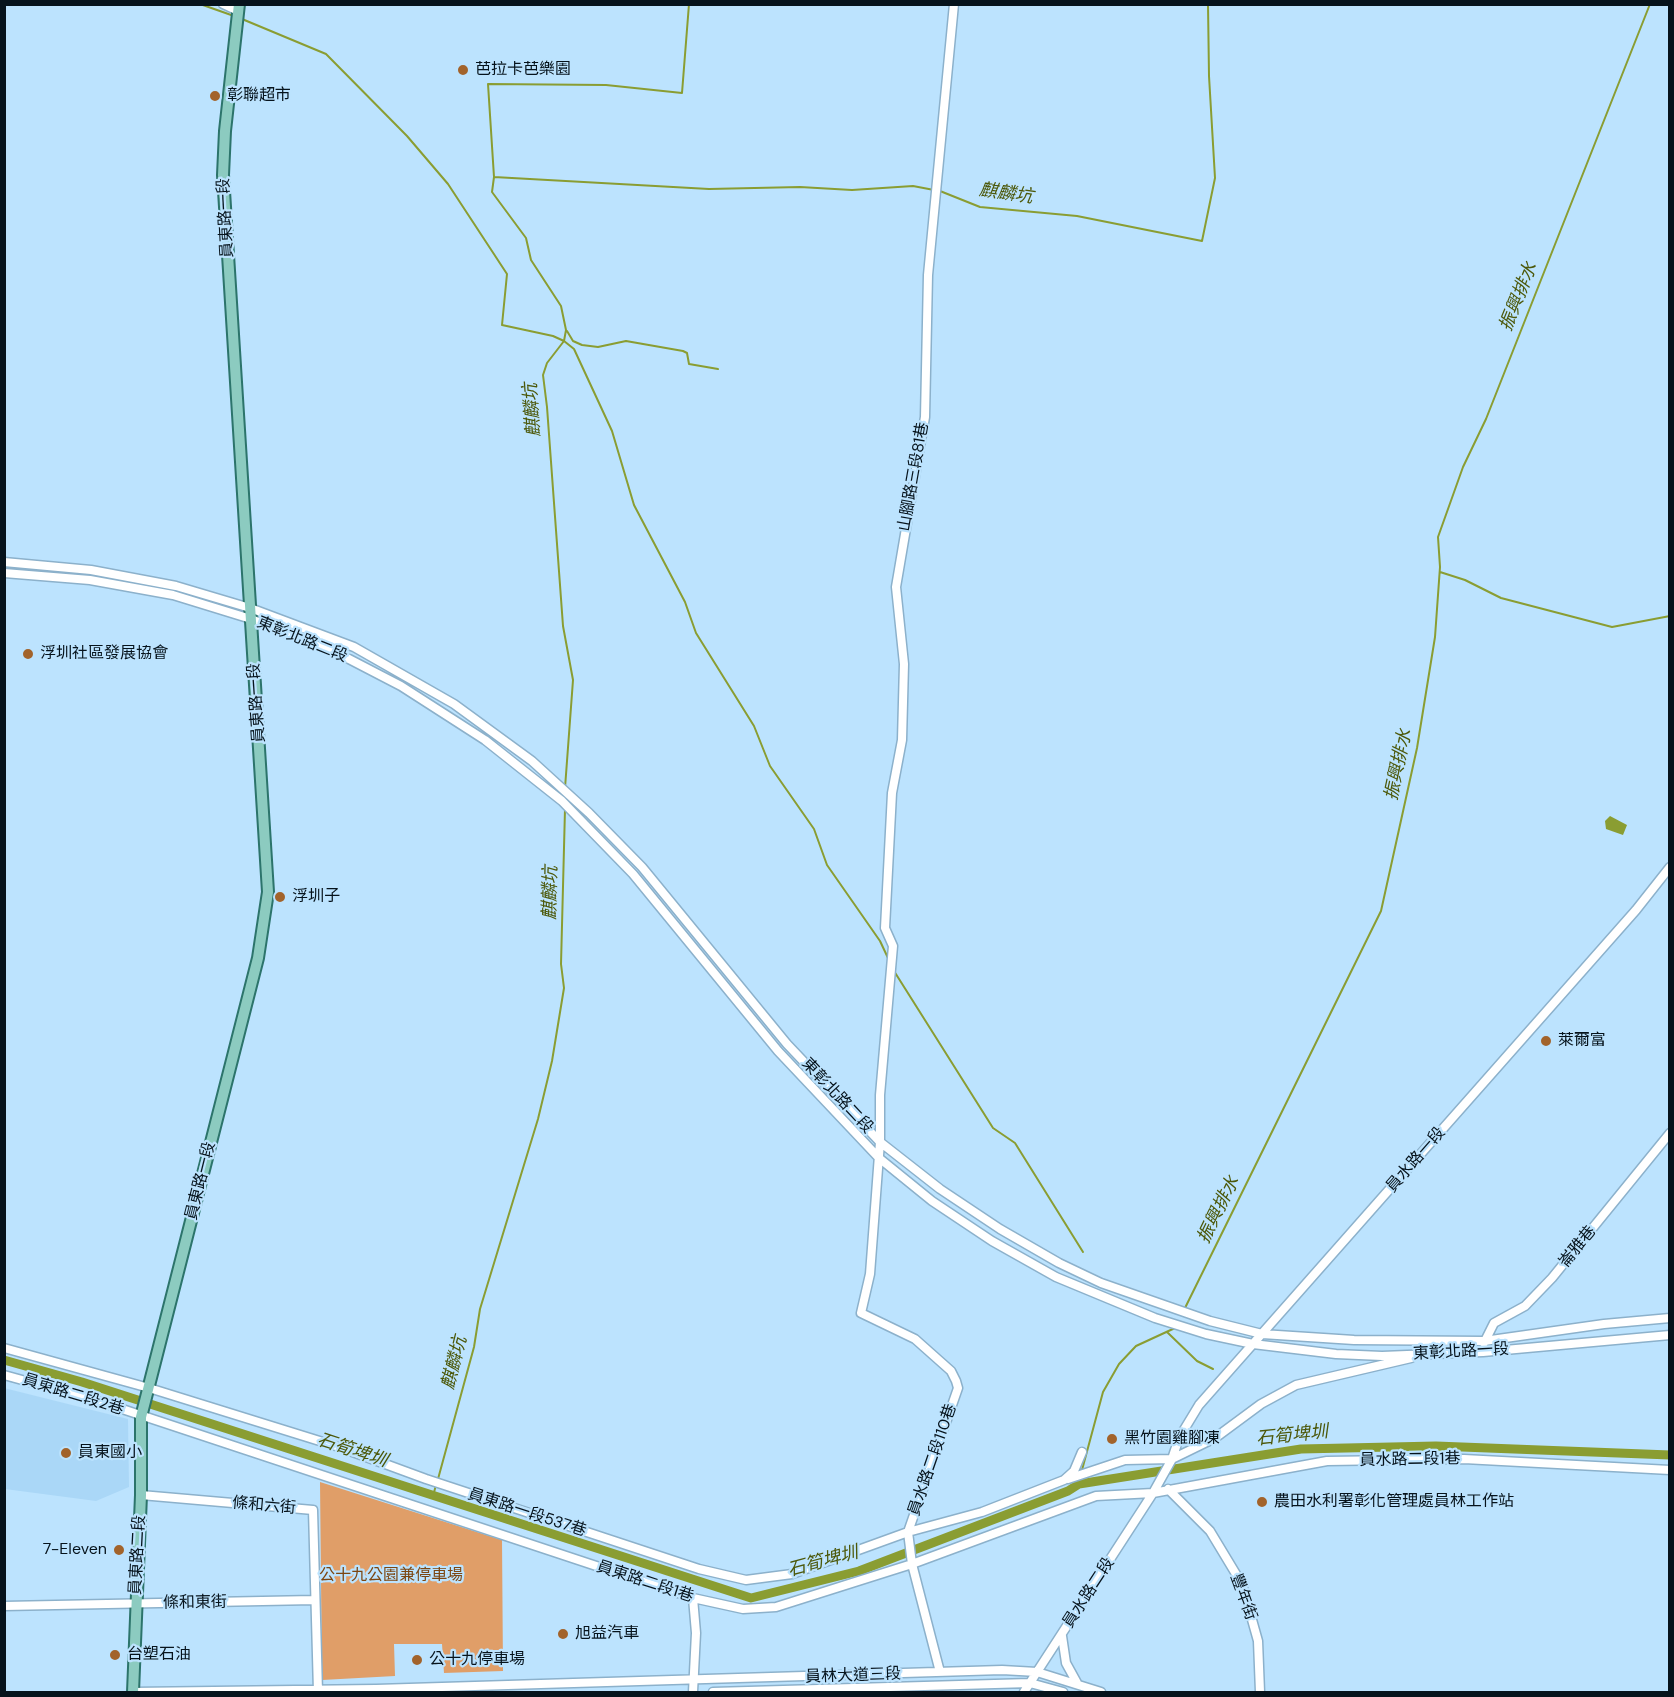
<!DOCTYPE html>
<html>
<head>
<meta charset="utf-8">
<style>
	body { margin:0 }
	#map { position:relative; width:1674px; height:1697px; overflow:hidden; background:#bce3fe; font-family:"DM Sans",sans-serif }
	canvas { display:block }
	.frame { position:absolute; inset:0; border:6px solid #06131c; pointer-events:none }
</style>
</head>
<body>
<div id="map">
<canvas width="1674" height="1697"></canvas>
<div class="frame"></div>
</div>
<script>
const ctx = document.querySelector('canvas').getContext('2d');
ctx.lineJoin = 'round';
function fill(path, color) { ctx.fillStyle = color; ctx.fill(path, 'evenodd'); }
const shape = rows => new Path2D(rows.map(r => 'M' + r).join(''));
function trace(path, color, width, dash) { ctx.strokeStyle = color; ctx.lineWidth = width; ctx.lineCap = dash ? 'butt' : 'round'; ctx.setLineDash(dash || []); ctx.stroke(path); }
function write(font, color, halo, rows, align = 'center') {
  ctx.font = font + ' "DM Sans","Noto Sans TC",sans-serif'; ctx.lineWidth = 4.5; ctx.setLineDash([]); ctx.textBaseline = 'middle'; ctx.strokeStyle = halo; ctx.fillStyle = color; for (const [text, x, y, turn = 0] of rows) {
    ctx.save(); ctx.translate(x, y); ctx.rotate((+turn || 0) * Math.PI / 180); ctx.textAlign = isNaN(turn) ? turn : align; if (halo) ctx.strokeText(text, 0, 0); ctx.fillText(text, 0, 0); ctx.restore();
  }
}
fill(shape([
	[4,1388,128,1419,129,1487,96,1501,5,1489]
]), '#aad7f7');
fill(shape([
	[320,1482,502,1540,503,1671,444,1673,442,1644,394,1644,395,1676,322,1680]
]), '#e09e68');
fill(shape([
	[1610,816,1627,825,1623,835,1606,829,1605,821]
]), '#8a9d32');
trace(shape([
	[200,4,234,16],
	[242,19,326,54,407,136,448,184,507,274,502,325,553,336,564,341,574,349,612,431,634,505,685,602,696,633,754,726,770,766,814,829,827,865,880,941,888,958],
	[494,177,488,84,606,85,682,93,689,4],
	[940,191,980,207,1077,216,1202,241,1215,178,1209,76,1208,4],
	[567,331,573,341,582,345,598,347,626,341,683,351,687,353,689,364,718,369],
	[1440,572,1465,580,1501,598,1612,627,1670,616],
	[565,788,573,680,563,626,547,407,543,375,547,363,564,341,566,330,561,306,531,260,526,238,492,192,494,177,709,189,800,187,852,190,913,186,934,190],
	[894,971,993,1128,1015,1143,1083,1252],
	[1184,1310,1381,911,1417,748,1435,637,1440,567,1438,537,1463,467,1486,419,1650,4],
	[1167,1332,1197,1361,1213,1369],
	[1082,1470,1103,1392,1119,1364,1136,1346,1175,1328],
	[438,1479,474,1347,480,1309,538,1119,552,1061,564,988,561,964,565,809],
	[433,1496,436,1485]
]), '#8a9d32', 2);
trace(shape([
	[4,1360,82,1382,751,1598,859,1571,1068,1491,1079,1484,1301,1449,1436,1446,1670,1455]
]), '#8a9d32', 9);
const minor = shape([
	[223,4,238,11],
	[4,562,91,570,176,586,250,608,354,647,454,704,532,761,589,813,642,867,787,1044,880,1142,940,1189,1000,1229,1059,1263,1101,1283,1210,1321,1262,1334,1354,1340,1484,1341,1604,1324,1670,1318],
	[4,573,90,580,173,595,251,619,349,659,401,686,485,740,562,801,633,874,778,1051,879,1158,932,1201,992,1241,1056,1277,1155,1318,1206,1334,1253,1344,1336,1354,1382,1356,1483,1352,1670,1335],
	[1484,1343,1494,1323,1525,1306,1552,1278,1670,1133],
	[4,1348,149,1388,339,1447,426,1479,699,1569,746,1580,792,1574,908,1532,982,1512,1064,1480,1074,1471,1082,1452],
	[4,1375,95,1400,693,1598,743,1609,776,1607,912,1564,1096,1496,1153,1493,1327,1461,1464,1459,1670,1470],
	[1068,1479,1125,1460,1172,1459,1215,1438,1261,1404,1296,1385,1411,1358],
	[1168,1489,1210,1531,1242,1584,1258,1641,1260,1692],
	[141,1495,313,1510,318,1692],
	[4,1606,314,1600],
	[1062,1636,1066,1663,1077,1683],
	[940,1672,912,1564,908,1532,958,1388,956,1381,951,1371,915,1339,861,1313,870,1274,880,1142,880,1095,893,946,885,928,892,793,902,740,904,664,896,587,925,417,928,275,954,4],
	[133,1692,376,1689,1002,1670,1037,1672,1101,1692],
	[693,1692,696,1633,693,1598],
	[713,1692,1030,1683,1063,1692],
	[1024,1692,1153,1493,1172,1459,1179,1438,1199,1405,1636,910,1670,867]
]);
const major = shape([
	[133,1692,141,1495,141,1417,258,958,268,892,223,175,225,131,239,4]
]);
trace(minor, '#8cb1cb', 11);
trace(major, '#2c746b', 14);
trace(minor, '#fff', 8);
trace(major, '#8ccbc0', 10);
for (const [x, y, r, color] of [
	[463,70,6,"#a2632b"],
	[215,96,6,"#a2632b"],
	[28,654,6,"#a2632b"],
	[280,897,6,"#a2632b"],
	[1546,1041,6,"#a2632b"],
	[1112,1439,6,"#a2632b"],
	[66,1453,6,"#a2632b"],
	[1262,1502,6,"#a2632b"],
	[119,1550,6,"#a2632b"],
	[563,1634,6,"#a2632b"],
	[115,1655,6,"#a2632b"],
	[417,1660,6,"#a2632b"]
]) { const dot = new Path2D(); dot.arc(x, y, r, 0, 2 * Math.PI); ctx.fillStyle = color; ctx.fill(dot); trace(dot, '#bce3fe', 2); }
write('16px', '#06131c', '#bce3fe', [
	["芭拉卡芭樂園",475,70],
	["彰聯超市",227,96],
	["浮圳社區發展協會",40,654],
	["浮圳子",292,897],
	["萊爾富",1558,1041],
	["黑竹園雞腳凍",1124,1439],
	["員東國小",78,1453],
	["農田水利署彰化管理處員林工作站",1274,1502],
	["7-Eleven",107,1550,"right"],
	["旭益汽車",575,1634],
	["台塑石油",127,1655],
	["公十九停車場",429,1660]
], 'left');
write('16px', '#06131c', '#bce3fe', [
	["員東路一段",226,218,-93],
	["山腳路三段81巷",914,477,-80],
	["東彰北路二段",302,640,22],
	["員東路一段",257,703,-94],
	["東彰北路二段",837,1096,47],
	["員水路一段",1416,1160,-49],
	["員東路一段",201,1181,-76],
	["崙雅巷",1578,1247,-51],
	["東彰北路一段",1461,1352,-3],
	["員東路二段2巷",73,1395,17],
	["員水路二段110巷",933,1460,-71],
	["員水路二段1巷",1410,1460,-1],
	["條和六街",264,1506,5],
	["員東路一段537巷",527,1513,18],
	["員東路二段",138,1555,-87],
	["員東路二段1巷",645,1582,18],
	["員水路二段",1089,1593,-57],
	["豐年街",1243,1597,70],
	["條和東街",195,1603,-1],
	["員林大道三段",853,1676,-2]
]);
write('16px', '#7c4611', '#bce3fe', [
	["公十九公園兼停車場",391,1576]
]);
write('italic 18px', '#4c580a', '#bce3fe', [
	["麒麟坑",1006,194,8],
	["振興排水",1519,297,-68],
	["麒麟坑",533,410,-94],
	["振興排水",1399,765,-78],
	["麒麟坑",551,893,-89],
	["振興排水",1219,1210,-64],
	["麒麟坑",455,1363,-76],
	["石筍埤圳",1292,1436,-6],
	["石筍埤圳",352,1451,18],
	["石筍埤圳",823,1562,-15]
]);
</script>
</body>
</html>
